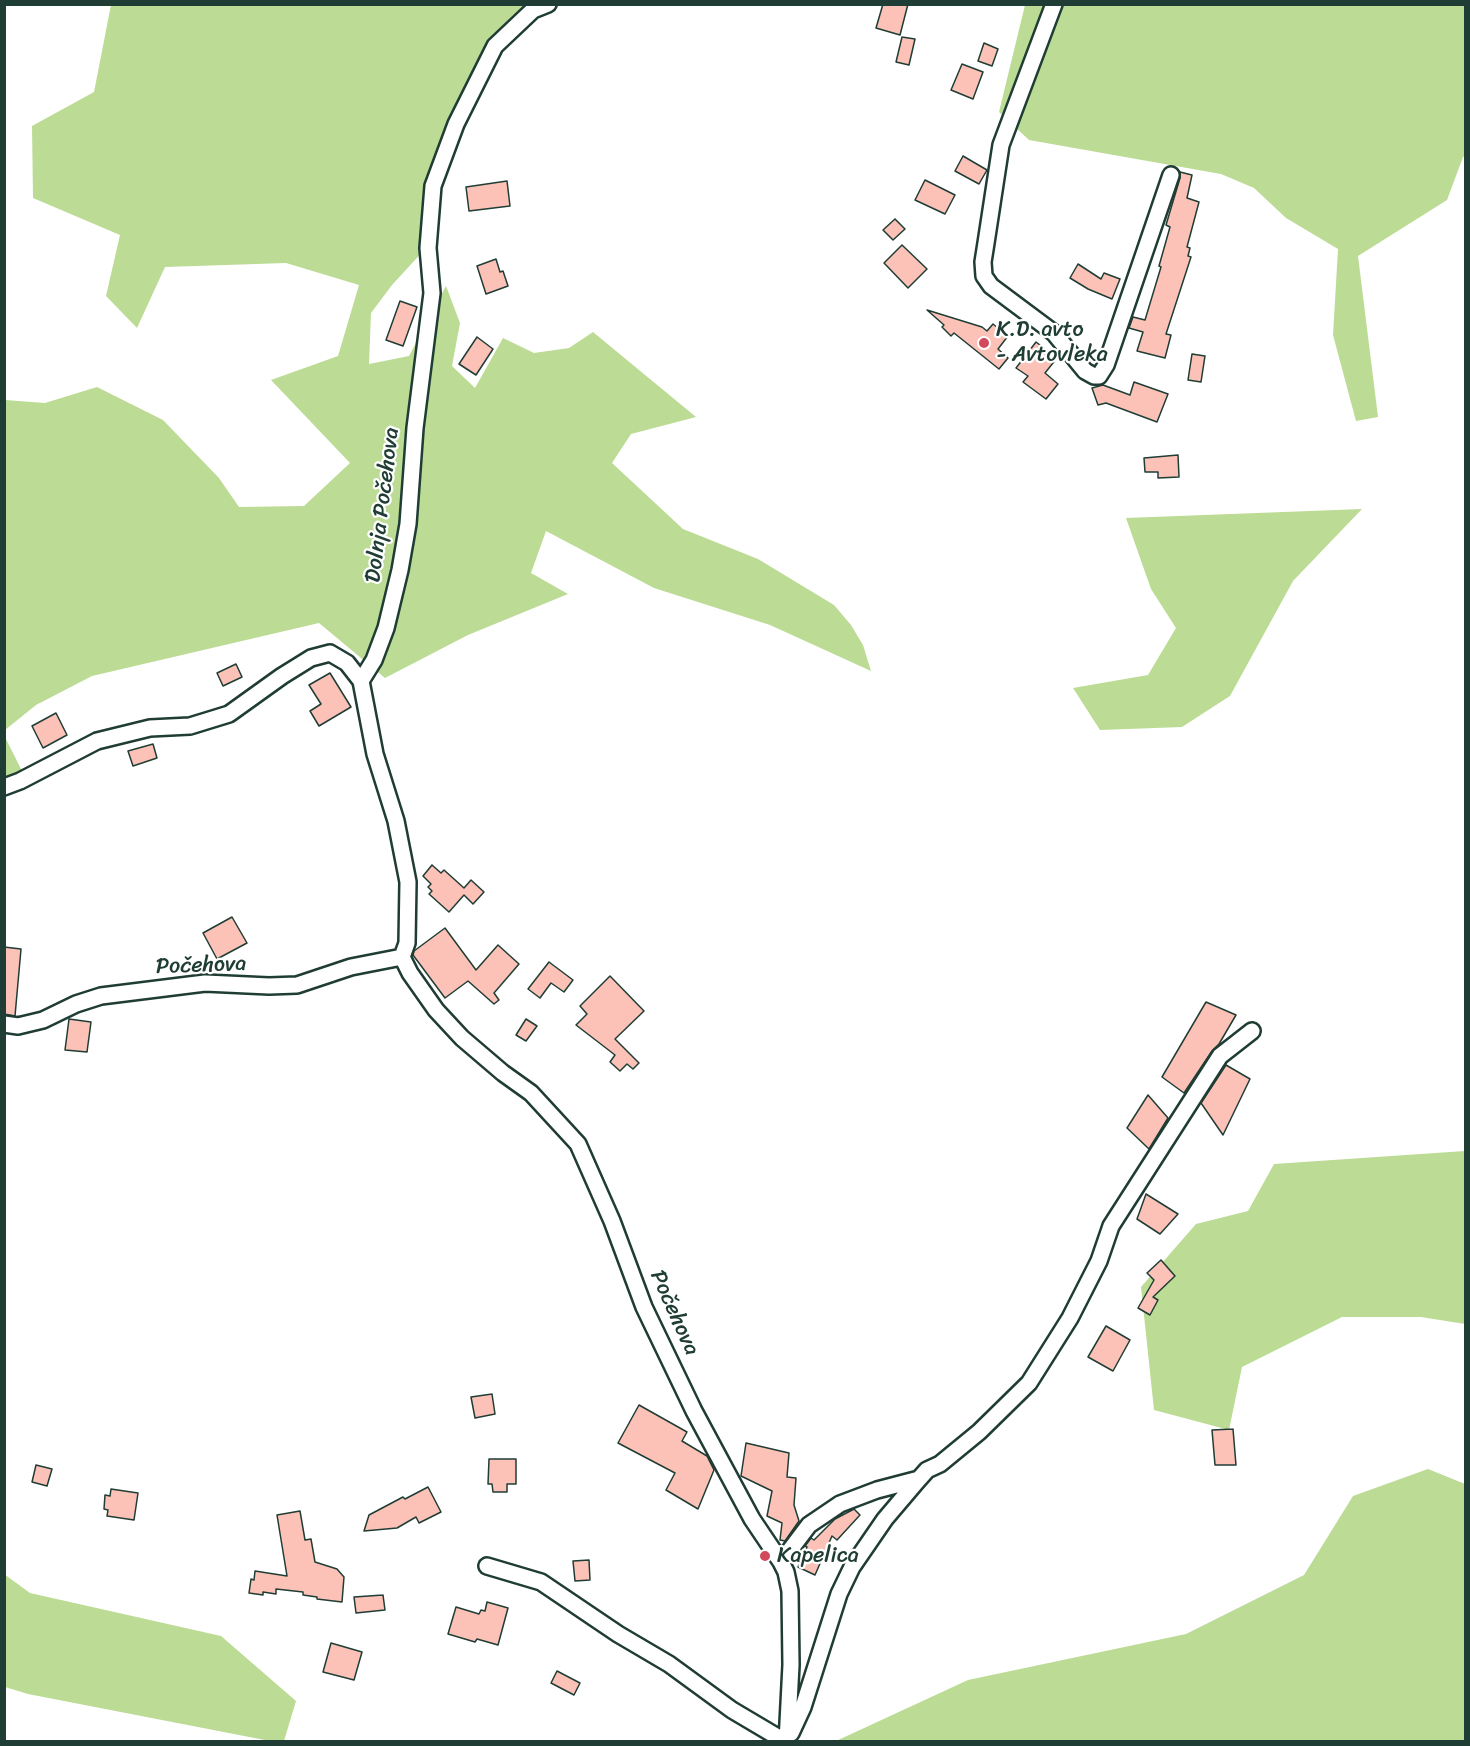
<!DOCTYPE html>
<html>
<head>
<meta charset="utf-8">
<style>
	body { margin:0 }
	#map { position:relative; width:1470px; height:1746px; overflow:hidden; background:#fff; font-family:Sriracha,sans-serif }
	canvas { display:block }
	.frame { position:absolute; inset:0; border:6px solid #1f3d34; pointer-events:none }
</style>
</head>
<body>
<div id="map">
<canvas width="1470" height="1746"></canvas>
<div class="frame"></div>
</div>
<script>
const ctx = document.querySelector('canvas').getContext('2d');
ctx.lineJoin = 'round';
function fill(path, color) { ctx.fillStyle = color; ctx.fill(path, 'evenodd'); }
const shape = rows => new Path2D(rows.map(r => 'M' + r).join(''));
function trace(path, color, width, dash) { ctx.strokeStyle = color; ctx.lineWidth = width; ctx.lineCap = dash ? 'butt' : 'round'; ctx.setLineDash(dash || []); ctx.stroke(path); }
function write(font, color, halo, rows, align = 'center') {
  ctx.font = font + ' Sriracha,sans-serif'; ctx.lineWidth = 4.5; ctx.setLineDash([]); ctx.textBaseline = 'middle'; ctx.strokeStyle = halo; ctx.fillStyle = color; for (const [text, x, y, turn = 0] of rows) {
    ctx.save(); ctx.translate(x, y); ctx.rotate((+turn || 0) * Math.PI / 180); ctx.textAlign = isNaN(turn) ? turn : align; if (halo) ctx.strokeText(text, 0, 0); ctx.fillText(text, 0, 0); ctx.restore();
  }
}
fill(shape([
	[111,5,538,5,492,45,453,123,426,248,392,285,371,313,369,364,409,356,446,286,460,323,452,366,475,388,503,338,534,353,569,348,593,332,696,417,631,434,612,463,683,529,758,559,834,605,851,625,863,645,871,671,770,625,654,588,546,531,531,573,568,594,468,635,385,678,319,623,92,676,36,705,5,730,5,400,45,403,97,387,163,420,219,478,239,507,304,506,350,463,271,380,338,356,359,285,286,263,165,267,137,328,106,296,120,235,33,198,32,126,94,92],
	[1025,5,1465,5,1465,156,1463,157,1447,200,1358,256,1378,417,1356,421,1333,335,1338,249,1286,218,1254,188,1221,174,1029,140,999,112],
	[1362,509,1293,581,1230,696,1182,727,1100,730,1073,688,1148,675,1176,628,1151,589,1126,518],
	[4,735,23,773,4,780],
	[1465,1151,1465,1324,1421,1317,1342,1317,1242,1367,1229,1430,1154,1410,1141,1287,1196,1224,1248,1211,1274,1164],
	[1428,1469,1465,1484,1465,1741,836,1741,968,1680,1186,1634,1304,1575,1353,1496],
	[4,1574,30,1593,221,1636,296,1701,284,1741,270,1741,28,1694,5,1687]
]), '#bcdb94');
const building = shape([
	[883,4,908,4,900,35,876,28,883,4],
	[902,37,915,39,909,65,896,62,902,37],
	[984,43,998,49,992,66,978,61,984,43],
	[962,64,983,72,973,99,951,90,962,64],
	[963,156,987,170,979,184,955,171,963,156],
	[1180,172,1192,175,1187,198,1199,202,1187,247,1190,248,1188,256,1191,257,1166,334,1171,335,1165,358,1137,351,1143,332,1129,328,1133,317,1145,320,1161,267,1159,266,1170,227,1166,225,1180,178,1180,172],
	[925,180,955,195,945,214,915,200,925,180],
	[507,181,510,206,469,211,466,187,507,181],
	[895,219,905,229,893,240,883,230,895,219],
	[902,245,927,269,908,288,884,263,902,245],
	[496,259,500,272,503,271,508,286,486,294,477,266,496,259],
	[1078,264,1101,279,1104,273,1120,279,1112,299,1088,289,1070,278,1078,264],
	[400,301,417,307,403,346,386,340,400,301],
	[927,310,982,327,987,331,993,324,1008,336,998,349,1008,358,999,369,954,333,951,336,942,327,944,325,927,310],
	[477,337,493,349,476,375,459,364,477,337],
	[1036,342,1057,358,1045,373,1058,384,1046,399,1023,382,1028,376,1016,368,1036,342],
	[1192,354,1205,356,1201,382,1188,380,1192,354],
	[1134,382,1168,394,1157,422,1106,403,1098,405,1092,388,1103,385,1130,395,1134,382],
	[1178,455,1179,477,1158,478,1158,472,1145,472,1144,458,1178,455],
	[236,664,242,677,223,686,217,673,236,664],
	[330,673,351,707,319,726,310,711,321,704,309,685,330,673],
	[56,713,67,735,43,748,32,726,56,713],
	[153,744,157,758,133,766,128,751,153,744],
	[432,865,441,873,444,870,464,888,471,880,484,892,473,904,464,895,449,912,429,894,432,891,428,887,431,884,423,876,432,865],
	[232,917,247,943,217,959,203,933,232,917],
	[445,928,476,970,498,945,519,964,494,993,499,1000,494,1004,468,981,445,998,413,955,414,951,445,928],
	[4,947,21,949,15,1016,4,1014,4,947],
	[549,962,573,980,564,992,551,983,540,998,528,989,549,962],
	[610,976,644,1011,615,1039,639,1063,633,1069,627,1064,620,1071,610,1062,615,1055,576,1025,587,1014,580,1006,610,976],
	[1206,1002,1236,1015,1219,1044,1212,1051,1184,1093,1162,1077,1206,1002],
	[69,1019,91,1022,87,1052,65,1050,69,1019],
	[526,1019,537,1026,526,1041,516,1035,526,1019],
	[1226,1065,1250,1079,1223,1135,1201,1103,1226,1065],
	[1148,1095,1168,1118,1149,1149,1127,1128,1148,1095],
	[1146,1194,1178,1214,1160,1234,1137,1219,1146,1194],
	[1161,1260,1175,1276,1153,1297,1158,1300,1150,1315,1138,1308,1154,1280,1147,1273,1161,1260],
	[1106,1326,1130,1340,1113,1371,1088,1357,1106,1326],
	[492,1394,495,1414,475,1418,471,1397,492,1394],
	[639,1405,687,1432,682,1441,707,1456,714,1470,698,1509,666,1490,675,1473,618,1443,639,1405],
	[1233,1429,1236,1465,1215,1465,1212,1430,1233,1429],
	[746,1443,789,1453,787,1477,796,1478,794,1505,799,1521,785,1541,780,1540,782,1523,767,1516,772,1491,741,1476,746,1443],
	[489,1459,516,1459,516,1484,507,1484,507,1492,493,1492,492,1484,488,1484,489,1459],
	[36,1465,52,1469,47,1486,32,1482,36,1465],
	[428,1487,441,1512,419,1523,416,1517,397,1528,364,1531,369,1515,403,1497,405,1499,428,1487],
	[111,1489,138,1493,134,1520,107,1516,108,1510,104,1509,105,1495,110,1496,111,1489],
	[854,1509,860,1515,837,1540,832,1536,815,1575,798,1567,807,1547,805,1546,811,1538,814,1540,835,1519,854,1509],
	[300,1511,305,1540,311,1539,315,1562,337,1569,344,1577,342,1602,317,1599,317,1597,303,1595,303,1592,276,1589,276,1594,263,1592,263,1595,249,1593,251,1579,254,1580,255,1571,287,1576,277,1515,300,1511],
	[589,1560,590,1580,575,1581,573,1561,589,1560],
	[383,1595,385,1610,356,1613,354,1597,383,1595],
	[487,1602,508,1608,498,1645,477,1639,475,1642,448,1634,456,1607,479,1614,481,1610,485,1611,487,1602],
	[331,1643,362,1652,354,1680,323,1672,331,1643],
	[557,1671,580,1683,574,1695,551,1683,557,1671]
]);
fill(building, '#fcc1b7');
trace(building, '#1f3d34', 1.5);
const street = shape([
	[1054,4,1001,145,986,243,983,262,984,276,991,286,1054,333,1085,371,1094,376,1099,376,1106,365,1171,175],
	[361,681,374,660,386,628,400,570,408,524,415,428,432,293,428,248,433,186,456,124,495,46,533,10,548,4],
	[4,787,20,781,97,741,150,728,190,726,229,714,282,676,311,658,330,653,347,663,361,681,375,754,396,821,408,882,407,943,402,957,410,973,436,1010,462,1038,503,1073,531,1093,578,1144,612,1221,644,1307,694,1411,752,1519,781,1562,786,1572,790,1591,791,1665,787,1742],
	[4,1024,18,1026,43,1020,76,1004,101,996,205,983,269,986,297,985,351,967,402,957],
	[781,1562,809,1525,840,1504,877,1490,919,1479,927,1470,940,1464,979,1432,1029,1383,1070,1318,1099,1261,1111,1226,1220,1056,1252,1031],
	[487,1566,541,1582,618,1634,669,1664,732,1710,786,1742],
	[791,1733,803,1707,839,1594,852,1567,885,1519,919,1479]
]);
trace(street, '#1f3d34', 20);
trace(street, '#fff', 15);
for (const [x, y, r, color] of [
	[984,343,6,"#d1495b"],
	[765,1556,6,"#d1495b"]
]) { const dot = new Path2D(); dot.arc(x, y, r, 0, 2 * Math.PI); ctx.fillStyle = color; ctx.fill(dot); trace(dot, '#fff', 2); }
write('22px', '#1f3d34', '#fff', [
	["K.D. avto",996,330],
	["- Avtovleka",996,355],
	["Kapelica",777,1556]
], 'left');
write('22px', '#1f3d34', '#fff', [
	["Dolnja Počehova",383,505,-83],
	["Počehova",201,966,-2],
	["Počehova",674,1313,66]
]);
</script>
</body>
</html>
